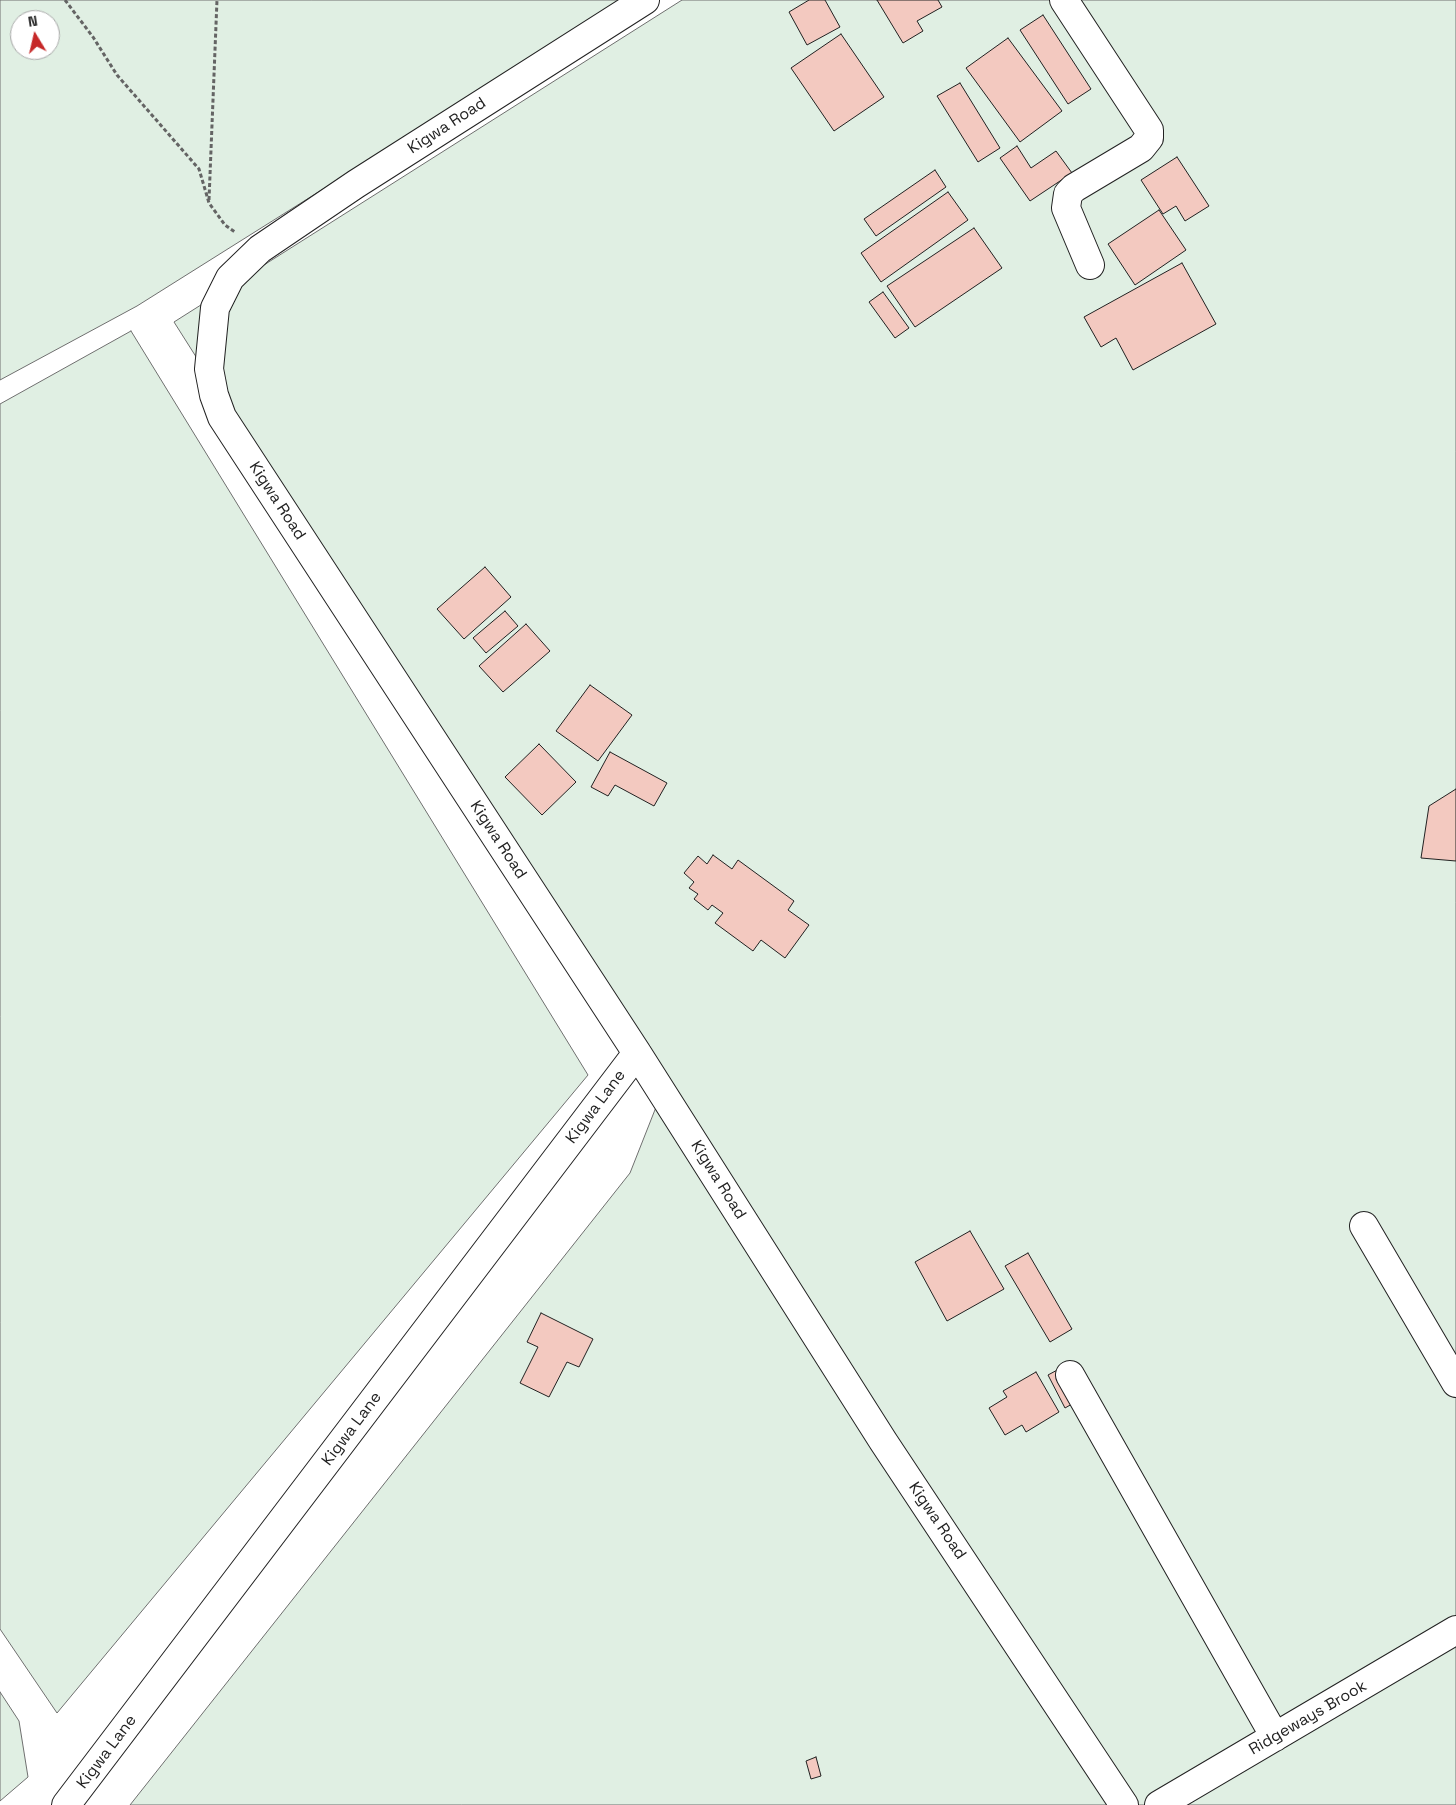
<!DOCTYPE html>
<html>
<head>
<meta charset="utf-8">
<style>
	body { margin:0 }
	#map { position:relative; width:1456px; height:1805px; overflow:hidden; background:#fff; font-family:"Space Grotesk",sans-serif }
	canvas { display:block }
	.north { position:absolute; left:10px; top:10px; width:50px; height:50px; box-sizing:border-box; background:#fff; border:1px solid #a7a7a7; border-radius:50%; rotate:351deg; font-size:14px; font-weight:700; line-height:20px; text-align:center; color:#222 }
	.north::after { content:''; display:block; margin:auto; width:18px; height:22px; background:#c62828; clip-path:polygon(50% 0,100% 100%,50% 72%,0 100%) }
</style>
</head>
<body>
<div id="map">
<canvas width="1456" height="1805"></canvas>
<div class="north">N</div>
</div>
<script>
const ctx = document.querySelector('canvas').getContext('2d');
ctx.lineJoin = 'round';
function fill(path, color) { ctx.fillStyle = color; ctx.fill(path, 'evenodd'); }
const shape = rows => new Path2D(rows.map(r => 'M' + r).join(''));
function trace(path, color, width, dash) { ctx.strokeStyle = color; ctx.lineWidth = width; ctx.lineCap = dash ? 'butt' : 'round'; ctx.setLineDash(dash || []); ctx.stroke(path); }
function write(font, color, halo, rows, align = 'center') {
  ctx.font = font + ' "Space Grotesk",sans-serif'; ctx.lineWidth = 4; ctx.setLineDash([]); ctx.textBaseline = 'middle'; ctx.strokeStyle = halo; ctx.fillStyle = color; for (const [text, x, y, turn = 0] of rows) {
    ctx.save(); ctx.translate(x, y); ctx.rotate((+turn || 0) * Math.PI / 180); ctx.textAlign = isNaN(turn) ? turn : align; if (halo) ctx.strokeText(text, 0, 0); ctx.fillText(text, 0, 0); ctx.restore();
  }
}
const green = shape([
	[0,0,624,0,137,306,0,380,0,0],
	[20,20,50,20,50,50,20,50,20,20],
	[682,0,1456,0,1456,1805,130,1805,630,1173,662,1092,174,322,682,0],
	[131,331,588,1075,57,1713,0,1629,0,404,131,331],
	[0,1692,19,1721,28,1777,0,1801,0,1692]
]);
fill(green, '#e0efe3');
trace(green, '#6f6f6f', 1);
const building = shape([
	[809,0,825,0,840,27,807,45,789,12,809,0],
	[877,0,938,0,942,7,917,21,923,31,903,43,877,0],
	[1043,15,1091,89,1068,104,1020,30,1043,15],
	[841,34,884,97,834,131,791,68,841,34],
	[1008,38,1062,111,1020,142,966,68,1008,38],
	[960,83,1000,148,978,162,937,96,960,83],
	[1017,146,1031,168,1056,151,1072,173,1030,201,1000,158,1017,146],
	[1177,157,1209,206,1185,221,1176,206,1163,214,1141,180,1177,157],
	[935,170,946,187,876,236,864,219,935,170],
	[948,192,968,220,881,282,861,253,948,192],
	[1159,210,1186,250,1135,285,1108,244,1159,210],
	[974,228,1002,268,915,327,887,286,974,228],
	[1182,263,1216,324,1133,370,1116,338,1101,347,1084,317,1182,263],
	[883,292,909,328,895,338,869,302,883,292],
	[485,567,511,597,464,639,437,609,485,567],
	[505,611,518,626,486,653,473,638,505,611],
	[526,624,550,651,503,692,479,666,526,624],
	[590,685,632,715,598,761,556,731,590,685],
	[539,744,576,782,542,815,505,777,539,744],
	[610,752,667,783,654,806,615,785,608,796,591,787,610,752],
	[1456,789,1456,861,1421,858,1429,806,1456,789],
	[713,855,732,869,738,860,794,901,788,910,809,925,785,958,761,940,753,951,715,923,723,913,712,905,708,910,694,899,698,894,689,888,694,882,684,873,698,856,707,864,713,855],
	[970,1231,1004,1289,947,1321,915,1262,970,1231],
	[1028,1253,1072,1329,1050,1342,1005,1266,1028,1253],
	[541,1313,593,1339,579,1367,567,1362,549,1397,520,1383,538,1347,527,1342,541,1313],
	[1061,1368,1079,1400,1065,1408,1048,1375,1061,1368],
	[1036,1372,1059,1412,1026,1432,1022,1425,1005,1435,989,1408,1007,1397,1003,1391,1036,1372],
	[816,1757,821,1776,811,1779,806,1761,816,1757]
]);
fill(building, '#f3c9c0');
trace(building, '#222', 1);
const minor = shape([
	[645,0,356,184,260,249,230,278,215,308,209,369,214,395,222,417,637,1053,883,1441,1124,1805],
	[1064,0,1149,130,1149,138,1141,148,1074,188,1068,194,1066,208,1090,265],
	[1364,1226,1456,1383],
	[1070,1375,1275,1737],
	[66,1805,637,1053],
	[1159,1805,1456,1630]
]);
trace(minor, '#222', 30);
trace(shape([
	[65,0,93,37,117,75,199,169,209,203,225,225,235,232],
	[209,200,217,0]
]), '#646464', 3, [4, 2.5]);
trace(minor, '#fff', 28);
write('16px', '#222', '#fff', [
	["Kigwa Road",447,126,-33],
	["Kigwa Road",277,501,57],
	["Kigwa Road",498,840,57],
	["Kigwa Lane",596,1107,-53],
	["Kigwa Road",718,1180,58],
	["Kigwa Lane",352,1429,-53],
	["Kigwa Road",937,1521,56],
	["Ridgeways Brook",1308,1718,-30],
	["Kigwa Lane",107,1752,-53]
]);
</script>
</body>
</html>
